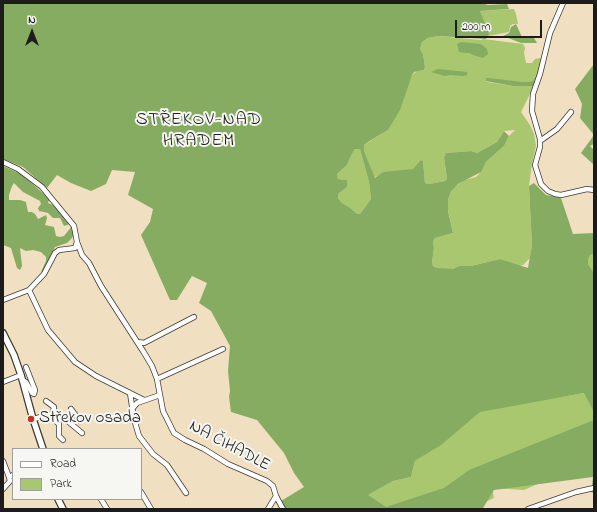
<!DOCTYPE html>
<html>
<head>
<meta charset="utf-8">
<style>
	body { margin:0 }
	#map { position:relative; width:597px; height:512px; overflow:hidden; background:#f1dfc1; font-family:"Indie Flower",sans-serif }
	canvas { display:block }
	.frame { position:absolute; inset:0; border:4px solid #1c1c1c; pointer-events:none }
	.legend { position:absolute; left:12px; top:448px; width:130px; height:52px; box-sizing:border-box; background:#f6f6f2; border:1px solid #9f9f9c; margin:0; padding:5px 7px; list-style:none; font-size:12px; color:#1c1c1c }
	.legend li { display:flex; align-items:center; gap:8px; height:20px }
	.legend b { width:20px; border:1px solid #9f9f9c }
	.north { position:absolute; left:12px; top:12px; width:40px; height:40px; -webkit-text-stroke:3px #f6f6f2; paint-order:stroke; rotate:0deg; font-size:11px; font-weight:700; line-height:16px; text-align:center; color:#1c1c1c }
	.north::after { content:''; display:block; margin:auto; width:14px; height:18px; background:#1c1c1c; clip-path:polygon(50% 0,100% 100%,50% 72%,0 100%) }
	.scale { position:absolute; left:455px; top:20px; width:87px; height:18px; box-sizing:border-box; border:2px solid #1c1c1c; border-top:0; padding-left:5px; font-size:12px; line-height:14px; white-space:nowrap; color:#1c1c1c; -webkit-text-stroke:3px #f6f6f2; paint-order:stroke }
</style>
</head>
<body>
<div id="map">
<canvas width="597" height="512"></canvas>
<div class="frame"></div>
<ul class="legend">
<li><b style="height:5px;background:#fff"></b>Road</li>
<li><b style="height:11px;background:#a9c76e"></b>Park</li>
</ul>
<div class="north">N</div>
<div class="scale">200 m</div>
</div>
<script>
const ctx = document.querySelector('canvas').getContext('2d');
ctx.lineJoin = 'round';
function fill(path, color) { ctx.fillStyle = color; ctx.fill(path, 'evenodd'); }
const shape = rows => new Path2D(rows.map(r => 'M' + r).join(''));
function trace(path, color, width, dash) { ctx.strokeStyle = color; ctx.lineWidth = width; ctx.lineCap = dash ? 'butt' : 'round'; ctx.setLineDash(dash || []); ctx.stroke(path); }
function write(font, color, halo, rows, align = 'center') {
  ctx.font = font + ' "Indie Flower",sans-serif'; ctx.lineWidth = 4; ctx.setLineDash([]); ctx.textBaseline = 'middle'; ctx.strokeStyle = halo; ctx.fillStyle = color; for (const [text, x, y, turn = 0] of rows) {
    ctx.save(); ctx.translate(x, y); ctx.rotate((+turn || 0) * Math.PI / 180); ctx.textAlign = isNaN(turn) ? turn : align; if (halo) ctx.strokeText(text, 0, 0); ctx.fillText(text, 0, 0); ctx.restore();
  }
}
fill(shape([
	[514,9,516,14,518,24,513,24,510,26,509,32,488,36,480,11],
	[438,36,481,40,483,39,523,44,525,48,524,53,526,63,532,63,535,59,541,58,536,76,533,81,524,82,485,79,485,81,487,82,513,86,534,86,521,112,530,125,534,134,536,146,532,163,529,186,532,245,530,258,523,265,519,266,500,259,471,266,459,266,453,269,441,269,437,268,433,266,432,262,434,248,433,242,435,238,453,233,448,210,448,200,451,191,454,187,465,180,476,177,479,174,486,162,504,146,509,136,515,130,504,131,497,142,477,153,471,151,446,153,444,157,447,179,445,181,429,184,425,183,423,161,421,160,417,166,413,169,374,177,364,151,364,145,388,130,412,75,417,71,424,70,425,67,423,54,420,49,422,42,428,38],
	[355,149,360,149,369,182,371,199,360,214,357,214,349,207,342,203,338,198,338,194,347,187,346,180,338,179,337,174,347,165,352,154],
	[594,254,594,273,588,264,588,260,590,255],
	[585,393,594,411,594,469,549,479,524,490,492,488,494,498,481,504,482,509,348,509,368,495,393,481,411,477,415,461,434,449,476,412,524,403]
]), '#a9c76e');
fill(shape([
	[3,3,481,3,488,5,507,4,509,9,480,11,489,34,486,39,438,36,428,38,422,42,420,49,423,54,425,67,424,70,414,72,412,75,400,110,388,130,368,142,364,145,364,151,375,178,383,172,413,169,421,160,423,161,425,183,429,184,445,181,447,179,444,157,446,153,471,151,477,153,497,142,504,131,509,136,504,146,486,162,481,172,458,184,451,191,448,200,448,211,453,233,435,238,433,242,434,248,432,262,433,266,437,268,453,269,459,266,471,266,500,259,528,268,532,245,529,186,534,183,546,195,561,198,573,234,594,233,594,254,590,255,588,260,588,264,594,273,594,412,584,393,480,412,441,445,415,461,411,477,393,481,368,495,386,507,444,488,469,470,594,420,594,493,591,492,593,477,494,490,483,508,481,509,285,509,281,501,304,487,294,473,284,453,257,420,231,412,229,397,230,391,228,371,230,346,211,311,199,303,207,283,192,276,177,300,170,300,141,235,150,222,153,209,128,195,135,172,112,170,106,184,91,191,71,183,57,175,47,188,23,167,3,159],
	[355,149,360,149,369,182,371,199,360,214,357,214,349,207,342,203,338,198,338,194,347,187,347,180,338,179,337,174,347,165,352,154],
	[516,24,522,37,533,36,537,43,521,43,503,36,509,33,511,27],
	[461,42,481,44,487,49,488,54,483,58,473,55,469,53,466,53,459,52,457,44],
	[541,58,543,59,536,86,513,86,485,81,486,78,488,78,524,82,533,81,536,76],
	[594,64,594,144,590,146,594,150,594,165,581,153,594,135,580,118,582,104,575,89],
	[438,69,467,72,467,75,463,76,450,75,445,76,431,72],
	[3,166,21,174,45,195,47,193,50,198,48,203,55,206,70,224,64,226,60,218,53,218,48,213,39,211,38,208,41,204,40,201,23,192,14,183,12,186,9,195,9,200,20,200,26,202,28,212,32,212,35,214,38,219,46,215,47,218,45,225,54,227,56,236,60,237,64,236,72,226,74,234,72,238,67,243,55,247,44,271,41,272,46,261,46,257,41,252,33,250,26,251,20,248,22,266,20,270,17,268,11,248,3,245]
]), '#86ac61');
const minor = shape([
	[563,3,550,33,540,74,533,94,532,111,540,139,540,147,535,165,541,184,548,191,555,194,561,195,587,189,594,190],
	[540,141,557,129,571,112],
	[3,162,18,169,42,187,74,226,77,242,82,255,89,263,101,286,143,351,152,366,157,379,163,411,174,433,185,440,204,449,228,464,267,481,273,486,276,496,283,509],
	[29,290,48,330,75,362,96,376,130,393,134,419,139,436,153,454,167,465,186,493],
	[3,300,29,290,44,274,55,253,59,250,75,248,77,242],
	[138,342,144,343,194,317],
	[157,379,223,349],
	[22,380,26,382,32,393,34,394,35,390,26,367],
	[3,382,21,375],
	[130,393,144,400],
	[46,401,54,407,53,414],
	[71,409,80,421],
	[132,409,137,403,160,395],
	[49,415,59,424,59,436,63,440],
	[33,419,53,414,59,415,64,418,82,433],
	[3,461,9,477],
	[3,489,10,481,9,477,13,475],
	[141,492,151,509],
	[101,499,107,509],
	[268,509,276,496],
	[528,509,576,492,594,488]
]);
const major = shape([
	[3,333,14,355,21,375,33,419,43,449],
	[58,499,63,509]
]);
trace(minor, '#3c3935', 6);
trace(major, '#3c3935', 8);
trace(minor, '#fff', 4.5);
trace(major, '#fff', 5.5);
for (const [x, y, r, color] of [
	[31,419,4,"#c8321e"]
]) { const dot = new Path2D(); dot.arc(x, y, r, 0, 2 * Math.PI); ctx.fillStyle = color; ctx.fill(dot); trace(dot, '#f6f6f2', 1.5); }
write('17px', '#1c1c1c', '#f6f6f2', [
	["Střekov osada",39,419]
], 'left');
write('17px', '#1c1c1c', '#f6f6f2', [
	["NA ČIHADLE",229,447,28]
]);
ctx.letterSpacing = '1px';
write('18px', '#1c1c1c', '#f6f6f2', [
	["STŘEKOV-NAD",199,121],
	["HRADEM",199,142]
]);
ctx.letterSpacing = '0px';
</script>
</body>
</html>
